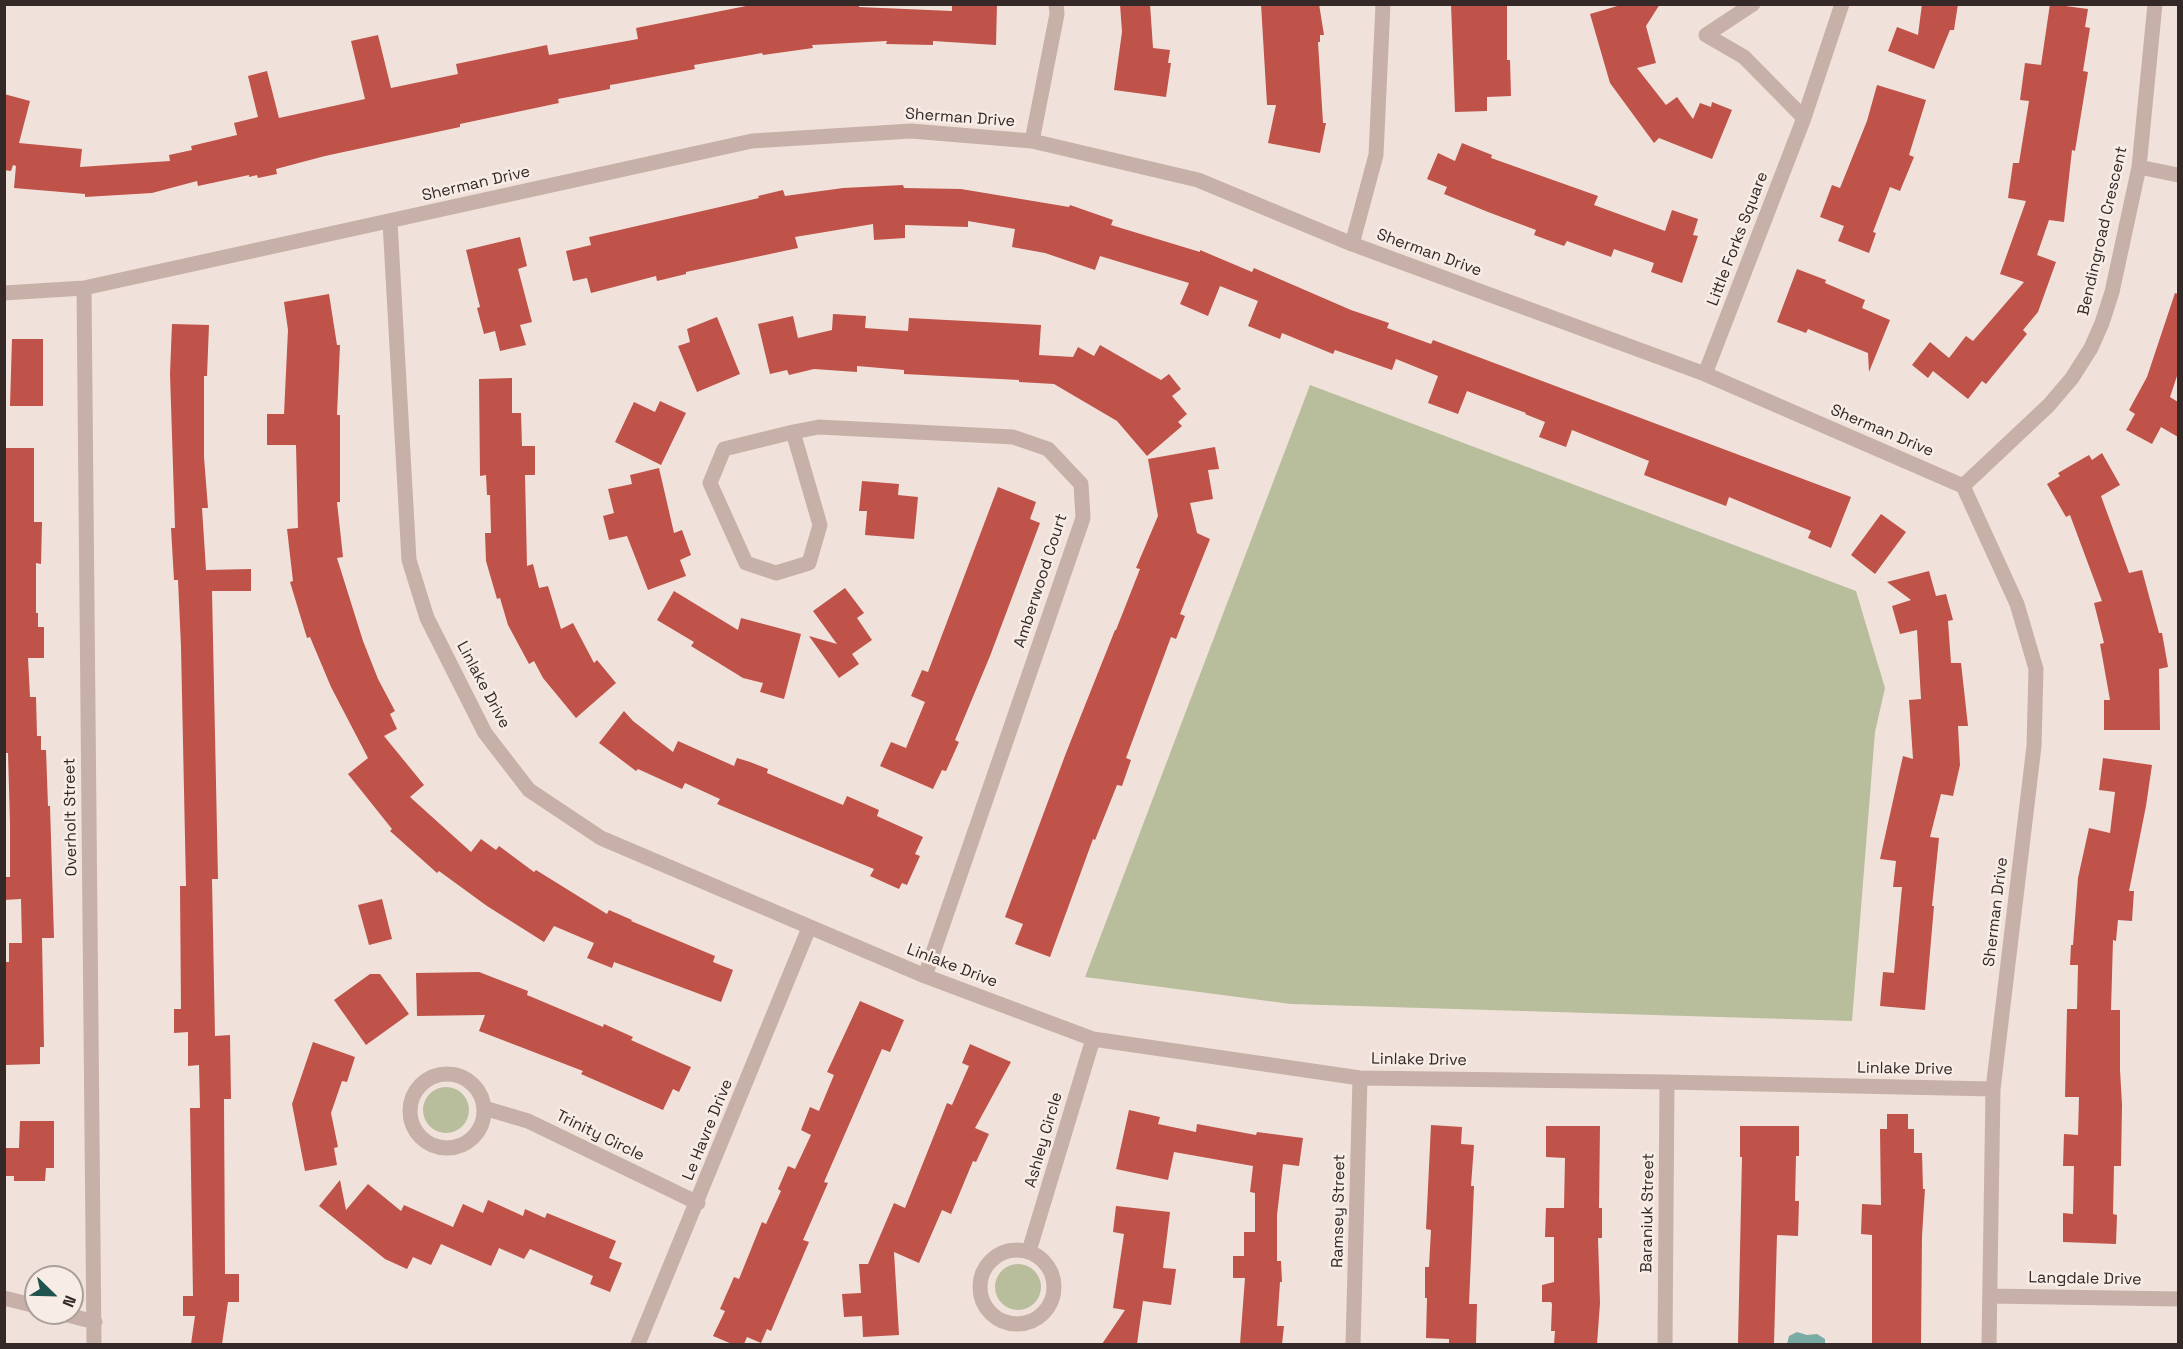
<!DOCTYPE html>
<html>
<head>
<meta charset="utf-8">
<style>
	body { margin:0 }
	#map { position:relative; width:2183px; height:1349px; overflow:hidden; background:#f0e2da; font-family:"Space Grotesk",sans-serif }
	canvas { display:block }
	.frame { position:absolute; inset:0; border:6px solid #342927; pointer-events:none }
	.north { position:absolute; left:24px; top:1265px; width:60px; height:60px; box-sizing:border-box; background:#f8ede6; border:2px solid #aa9f9a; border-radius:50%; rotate:113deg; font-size:16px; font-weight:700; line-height:24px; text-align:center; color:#342927 }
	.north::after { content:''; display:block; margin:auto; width:21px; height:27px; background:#1f534e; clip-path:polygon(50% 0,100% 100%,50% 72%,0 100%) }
</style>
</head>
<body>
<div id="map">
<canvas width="2183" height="1349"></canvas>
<div class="frame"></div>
<div class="north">N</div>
</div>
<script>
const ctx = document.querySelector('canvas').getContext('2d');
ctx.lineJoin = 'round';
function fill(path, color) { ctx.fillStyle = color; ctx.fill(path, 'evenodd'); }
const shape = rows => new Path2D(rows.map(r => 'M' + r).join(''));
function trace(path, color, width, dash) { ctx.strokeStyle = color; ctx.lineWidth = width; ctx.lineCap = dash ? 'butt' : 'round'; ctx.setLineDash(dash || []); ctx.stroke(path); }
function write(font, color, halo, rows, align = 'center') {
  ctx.font = font + ' "Space Grotesk",sans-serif'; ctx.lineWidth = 5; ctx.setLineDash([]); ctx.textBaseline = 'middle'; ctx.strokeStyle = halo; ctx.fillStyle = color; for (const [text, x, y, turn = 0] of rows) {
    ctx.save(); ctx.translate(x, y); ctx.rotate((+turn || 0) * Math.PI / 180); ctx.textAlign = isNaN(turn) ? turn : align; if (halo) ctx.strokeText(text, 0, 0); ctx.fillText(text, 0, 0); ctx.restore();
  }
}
fill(shape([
	[1310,385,1856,591,1885,688,1875,732,1852,1021,1291,1004,1085,977],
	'423 1110a23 23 0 1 1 46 0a23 23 0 1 1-46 0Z',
	'995 1287a23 23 0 1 1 46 0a23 23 0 1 1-46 0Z'
]), '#b8be9b');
fill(shape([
	[1797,1332,1807,1335,1817,1334,1825,1339,1825,1344,1787,1344,1789,1336]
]), '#7baba5');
fill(shape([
	[756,4,859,4,859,7,952,11,952,4,997,4,996,45,933,41,933,45,886,44,887,41,812,45,813,48,763,55,762,53,694,65,695,69,616,84,610,85,610,89,558,99,559,103,460,124,460,127,325,156,276,169,277,174,258,178,257,175,249,177,249,175,198,186,197,181,152,193,85,197,85,194,14,188,16,166,13,165,11,171,4,170,4,94,30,101,19,143,82,149,80,167,170,161,169,155,192,150,191,146,237,135,234,123,258,117,248,76,267,71,279,118,365,99,351,41,378,35,391,88,458,74,456,64,547,45,549,55,638,39,636,28],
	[1120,4,1150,4,1153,48,1170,50,1168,63,1171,63,1166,97,1114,90,1122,32],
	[1261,4,1319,4,1324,35,1320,35,1320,42,1318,42,1323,123,1326,123,1320,153,1268,143,1276,105,1267,105],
	[1451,4,1507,4,1507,60,1510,60,1511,96,1487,97,1487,111,1455,112],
	[1624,4,1660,4,1646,26,1656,63,1637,68,1666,105,1677,97,1693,119,1700,103,1711,107,1712,102,1732,110,1712,159,1659,138,1654,143,1610,83,1590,14],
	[1922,4,1958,4,1954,30,1950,30,1934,69,1888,51,1897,27,1918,35],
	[2050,4,2088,9,2085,27,2090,28,2083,71,2088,72,2075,151,2072,150,2064,222,2049,220,2037,255,2056,262,2038,312,2023,330,2027,334,1986,384,1982,381,1968,399,1933,371,1928,378,1912,365,1930,342,1949,358,1966,336,1973,341,2024,282,2000,274,2026,201,2008,198,2013,163,2019,163,2029,101,2020,100,2025,63,2041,65],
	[1877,85,1926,100,1909,155,1914,157,1900,191,1890,187,1873,232,1876,233,1869,253,1838,241,1844,226,1820,217,1832,185,1840,188,1867,121],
	[1462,143,1492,155,1491,158,1598,196,1594,205,1665,231,1672,210,1698,219,1693,235,1698,236,1682,283,1651,272,1654,263,1614,249,1611,257,1567,241,1564,246,1534,235,1536,230,1488,212,1444,194,1447,187,1427,179,1438,153,1455,161],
	[903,185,904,188,961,189,1069,207,1070,205,1113,220,1111,225,1200,252,1200,250,1252,272,1254,268,1351,310,1389,323,1387,328,1431,344,1433,340,1851,497,1831,548,1808,538,1811,531,1729,497,1726,506,1644,475,1649,461,1572,430,1566,447,1539,437,1545,422,1525,414,1526,413,1467,391,1458,414,1428,403,1438,376,1396,359,1392,370,1335,350,1333,354,1282,333,1280,339,1248,326,1258,301,1220,286,1208,316,1180,304,1189,283,1100,256,1095,270,1045,253,1012,247,1015,229,968,221,968,227,905,225,905,238,874,240,873,224,795,237,798,248,686,272,686,274,657,281,656,276,591,293,587,278,573,281,566,251,591,245,589,237,759,198,758,196,783,190,785,196,843,188],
	[520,237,527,266,518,269,532,322,520,325,526,345,500,351,495,331,484,334,477,308,480,307,466,250],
	[1797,269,1826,280,1825,283,1865,300,1862,308,1890,320,1869,372,1868,353,1808,329,1806,333,1777,322],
	[2175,293,2178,294,2178,373,2170,397,2178,402,2178,437,2161,427,2152,444,2126,430,2135,414,2129,410,2147,377],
	[329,294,337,345,340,345,337,415,340,415,340,502,337,502,343,557,337,558,363,641,378,679,395,711,390,714,397,729,384,736,424,785,410,797,471,852,481,839,496,850,499,846,534,872,536,870,607,914,609,910,632,920,631,921,715,956,713,962,733,970,721,1002,614,962,612,968,587,958,594,943,554,926,544,942,487,906,439,871,437,873,390,831,392,829,348,774,368,758,331,687,310,637,307,638,290,582,293,581,287,529,298,528,296,445,267,445,267,414,284,414,288,330,284,302],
	[833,314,866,316,865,328,908,331,909,318,1041,325,1039,355,1073,357,1078,347,1094,356,1100,345,1161,380,1169,374,1181,389,1172,396,1187,414,1178,422,1182,426,1147,456,1117,421,1054,384,1019,382,1019,380,904,374,904,370,857,366,857,372,814,369,789,375,787,370,770,374,758,324,793,316,798,338,832,330],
	[717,317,740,374,697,392,678,346,690,342,687,329],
	[172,324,209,325,207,376,204,376,204,457,208,508,202,508,206,570,251,569,251,591,212,591,218,879,212,879,215,1036,230,1035,231,1099,224,1099,225,1274,239,1274,239,1302,228,1302,222,1344,191,1344,195,1316,183,1316,183,1296,193,1296,190,1108,200,1108,199,1065,188,1066,188,1032,174,1033,174,1009,181,1009,180,886,186,886,181,647,178,580,174,580,171,528,175,528,170,374],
	[12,339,43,339,43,406,10,406],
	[512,378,512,413,521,413,522,446,535,446,535,475,525,475,527,566,533,564,539,588,548,586,561,629,573,623,594,663,597,660,616,683,576,718,543,678,534,661,529,664,508,625,500,598,497,599,486,561,485,533,491,533,490,495,487,495,486,475,480,476,479,379],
	[660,401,686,413,661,465,615,442,634,402,655,412],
	[1215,447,1219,469,1208,470,1213,499,1190,503,1197,533,1210,539,1180,614,1185,616,1176,639,1171,637,1126,758,1131,760,1122,786,1117,785,1095,840,1093,839,1050,957,1015,944,1023,924,1005,917,1066,753,1115,630,1116,630,1140,569,1136,568,1158,516,1148,459],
	[4,448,34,448,34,522,42,522,41,564,36,563,36,613,38,613,38,627,44,627,44,658,28,658,30,697,36,697,37,736,41,736,41,750,46,750,48,806,50,806,54,938,42,938,44,1047,40,1047,40,1064,5,1065,4,962,9,962,9,943,22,943,21,899,4,900,4,877,10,877,10,823,8,753,4,753,4,663,6,663],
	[2102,453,2120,485,2101,496,2129,573,2142,570,2159,633,2162,633,2168,667,2159,669,2160,730,2104,730,2104,700,2110,700,2100,644,2104,643,2094,603,2102,601,2070,515,2066,517,2047,484,2060,476,2058,473,2089,455,2092,460],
	[659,468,674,533,682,530,691,555,680,560,686,576,648,590,627,536,609,540,603,516,614,513,608,489,632,484,630,475],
	[862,481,899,484,898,495,918,497,914,539,865,535,867,511,859,511],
	[998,487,1036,502,1030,519,1040,523,990,656,955,740,959,742,946,771,942,770,933,789,880,766,891,742,906,748,925,702,911,696,922,670,928,672],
	[1881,514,1906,532,1875,574,1851,555],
	[1929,571,1936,596,1946,594,1953,620,1948,621,1951,663,1961,663,1968,726,1958,726,1960,765,1953,796,1941,794,1930,837,1939,838,1932,906,1934,906,1925,1010,1880,1006,1883,972,1894,973,1902,887,1893,887,1896,861,1880,859,1903,756,1913,759,1909,700,1921,699,1917,630,1900,634,1892,606,1911,600,1887,582],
	[845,588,864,613,857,618,872,640,852,654,859,664,839,678,809,636,837,644,813,611],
	[674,591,738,630,741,618,801,634,784,699,760,692,763,683,743,678,691,646,694,642,657,620],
	[624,711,633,721,673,752,678,741,734,766,737,758,750,762,768,769,767,773,843,805,847,796,879,810,877,816,923,837,915,854,920,856,907,885,902,883,899,889,870,876,874,869,717,804,720,799,685,783,682,789,638,769,636,771,599,743],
	[2103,758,2152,765,2146,806,2129,891,2134,891,2132,921,2118,920,2116,941,2113,940,2111,1010,2120,1010,2120,1070,2122,1105,2121,1166,2114,1166,2113,1214,2117,1215,2116,1244,2063,1242,2063,1213,2073,1214,2074,1166,2063,1166,2064,1134,2078,1135,2079,1097,2065,1097,2067,1009,2077,1009,2078,965,2070,965,2071,945,2073,945,2078,878,2089,828,2110,833,2115,792,2099,790],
	[382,899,392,939,369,945,358,905],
	[479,972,528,991,527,995,603,1027,604,1024,633,1037,631,1040,691,1067,679,1092,673,1089,663,1110,581,1074,583,1071,479,1031,485,1015,417,1016,416,973],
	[370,974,380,974,409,1014,366,1045,334,1000],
	[860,1001,904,1020,890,1052,882,1049,824,1182,828,1183,803,1240,809,1242,771,1331,767,1329,761,1343,747,1337,744,1344,732,1344,713,1336,725,1311,720,1309,734,1277,739,1279,762,1222,766,1224,781,1191,778,1189,788,1166,795,1169,811,1135,801,1130,810,1107,819,1111,834,1075,827,1072],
	[313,1042,355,1057,347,1082,342,1081,331,1113,338,1147,334,1148,337,1165,305,1171,292,1104],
	[970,1044,1011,1062,975,1128,989,1134,976,1162,973,1161,951,1214,942,1210,919,1263,894,1252,899,1335,863,1337,862,1316,844,1317,842,1294,861,1293,859,1264,868,1264,894,1203,905,1208,947,1103,952,1105,969,1066,962,1063],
	[1129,1110,1160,1117,1158,1124,1196,1132,1197,1124,1256,1135,1257,1132,1303,1138,1299,1166,1283,1164,1277,1215,1277,1261,1281,1261,1282,1282,1280,1282,1277,1326,1284,1326,1282,1344,1240,1344,1245,1278,1233,1278,1233,1256,1244,1256,1244,1232,1255,1232,1255,1193,1250,1192,1253,1166,1174,1152,1168,1180,1116,1169],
	[1887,1114,1908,1114,1908,1129,1914,1129,1914,1153,1922,1153,1923,1189,1925,1189,1922,1236,1921,1344,1872,1344,1872,1235,1861,1234,1862,1204,1881,1205,1880,1129,1887,1129],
	[20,1121,54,1121,54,1168,46,1168,45,1181,14,1181,14,1176,4,1176,4,1148,19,1148],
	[1431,1125,1462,1127,1461,1144,1474,1145,1471,1186,1474,1186,1469,1304,1477,1304,1476,1344,1449,1344,1449,1339,1426,1338,1427,1298,1425,1298,1425,1267,1429,1267,1431,1230,1426,1229],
	[1546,1126,1600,1126,1599,1208,1602,1208,1602,1238,1598,1238,1600,1303,1597,1344,1554,1344,1555,1331,1551,1331,1552,1304,1551,1302,1542,1302,1542,1285,1554,1282,1554,1237,1545,1237,1546,1208,1564,1208,1565,1158,1546,1157],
	[1740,1126,1799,1126,1799,1156,1796,1156,1795,1201,1799,1201,1798,1236,1777,1235,1774,1344,1738,1344,1742,1157,1740,1157],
	[340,1180,346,1210,368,1184,401,1211,404,1205,453,1227,463,1204,483,1213,488,1200,523,1216,525,1209,545,1218,547,1213,616,1241,609,1258,622,1263,610,1292,590,1284,593,1276,530,1249,524,1259,499,1248,491,1266,441,1244,431,1265,413,1257,407,1269,385,1259,319,1206],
	[1116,1206,1170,1212,1163,1268,1176,1269,1171,1305,1143,1301,1137,1344,1102,1344,1125,1310,1113,1308,1124,1234,1113,1232]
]), '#bf5249');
trace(shape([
	[1753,4,1706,35,1744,57,1804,118],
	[1032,141,1057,14,1056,4],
	[2139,167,2178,175],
	[390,222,409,560,427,618,485,733,529,790,601,838,925,976,1093,1039,1360,1078,1667,1082,1993,1089],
	[1352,244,1376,155,1383,4],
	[84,288,94,1344],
	[4,293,84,288,752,141,911,131,1032,141,1198,180,1352,244,1705,374,1963,486,2017,604,2036,669,2034,746,1993,1089,1989,1344],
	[1705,374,1804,118,1842,4],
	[793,432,820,525,809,563,776,573,746,563,710,483,724,449,793,432,819,427,1013,437,1048,449,1081,484,1083,518,925,976],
	[1963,486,2049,405,2072,378,2091,348,2102,323,2112,292,2139,167,2155,4],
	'410 1111a37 37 0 1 1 74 0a37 37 0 1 1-74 0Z',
	[484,1108,528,1121,698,1203],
	'980 1287a37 37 0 1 1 74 0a37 37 0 1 1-74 0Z',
	[1029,1251,1093,1039],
	[1990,1296,2178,1299],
	[4,1298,36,1306],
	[60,1313,95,1322],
	[638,1344,809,928],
	[1353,1344,1360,1078],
	[1665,1344,1667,1082]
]), '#c7b0a7', 15);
write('16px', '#342927', '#f8ede6', [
	["Sherman Drive",960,118,4],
	["Sherman Drive",476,184,-13],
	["Bendingroad Crescent",2103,231,-77],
	["Little Forks Square",1738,239,-69],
	["Sherman Drive",1429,253,20],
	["Sherman Drive",1882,431,23],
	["Amberwood Court",1041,581,-72],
	["Linlake Drive",483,685,62],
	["Overholt Street",71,817,-91],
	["Sherman Drive",1996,912,-83],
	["Linlake Drive",952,966,21],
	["Linlake Drive",1419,1060,1],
	["Linlake Drive",1905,1069,1],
	["Le Havre Drive",708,1130,-68],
	["Trinity Circle",600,1136,26],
	["Ashley Circle",1044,1140,-74],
	["Ramsey Street",1339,1211,-89],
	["Baraniuk Street",1648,1213,-89],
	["Langdale Drive",2085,1279,1]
]);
</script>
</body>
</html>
